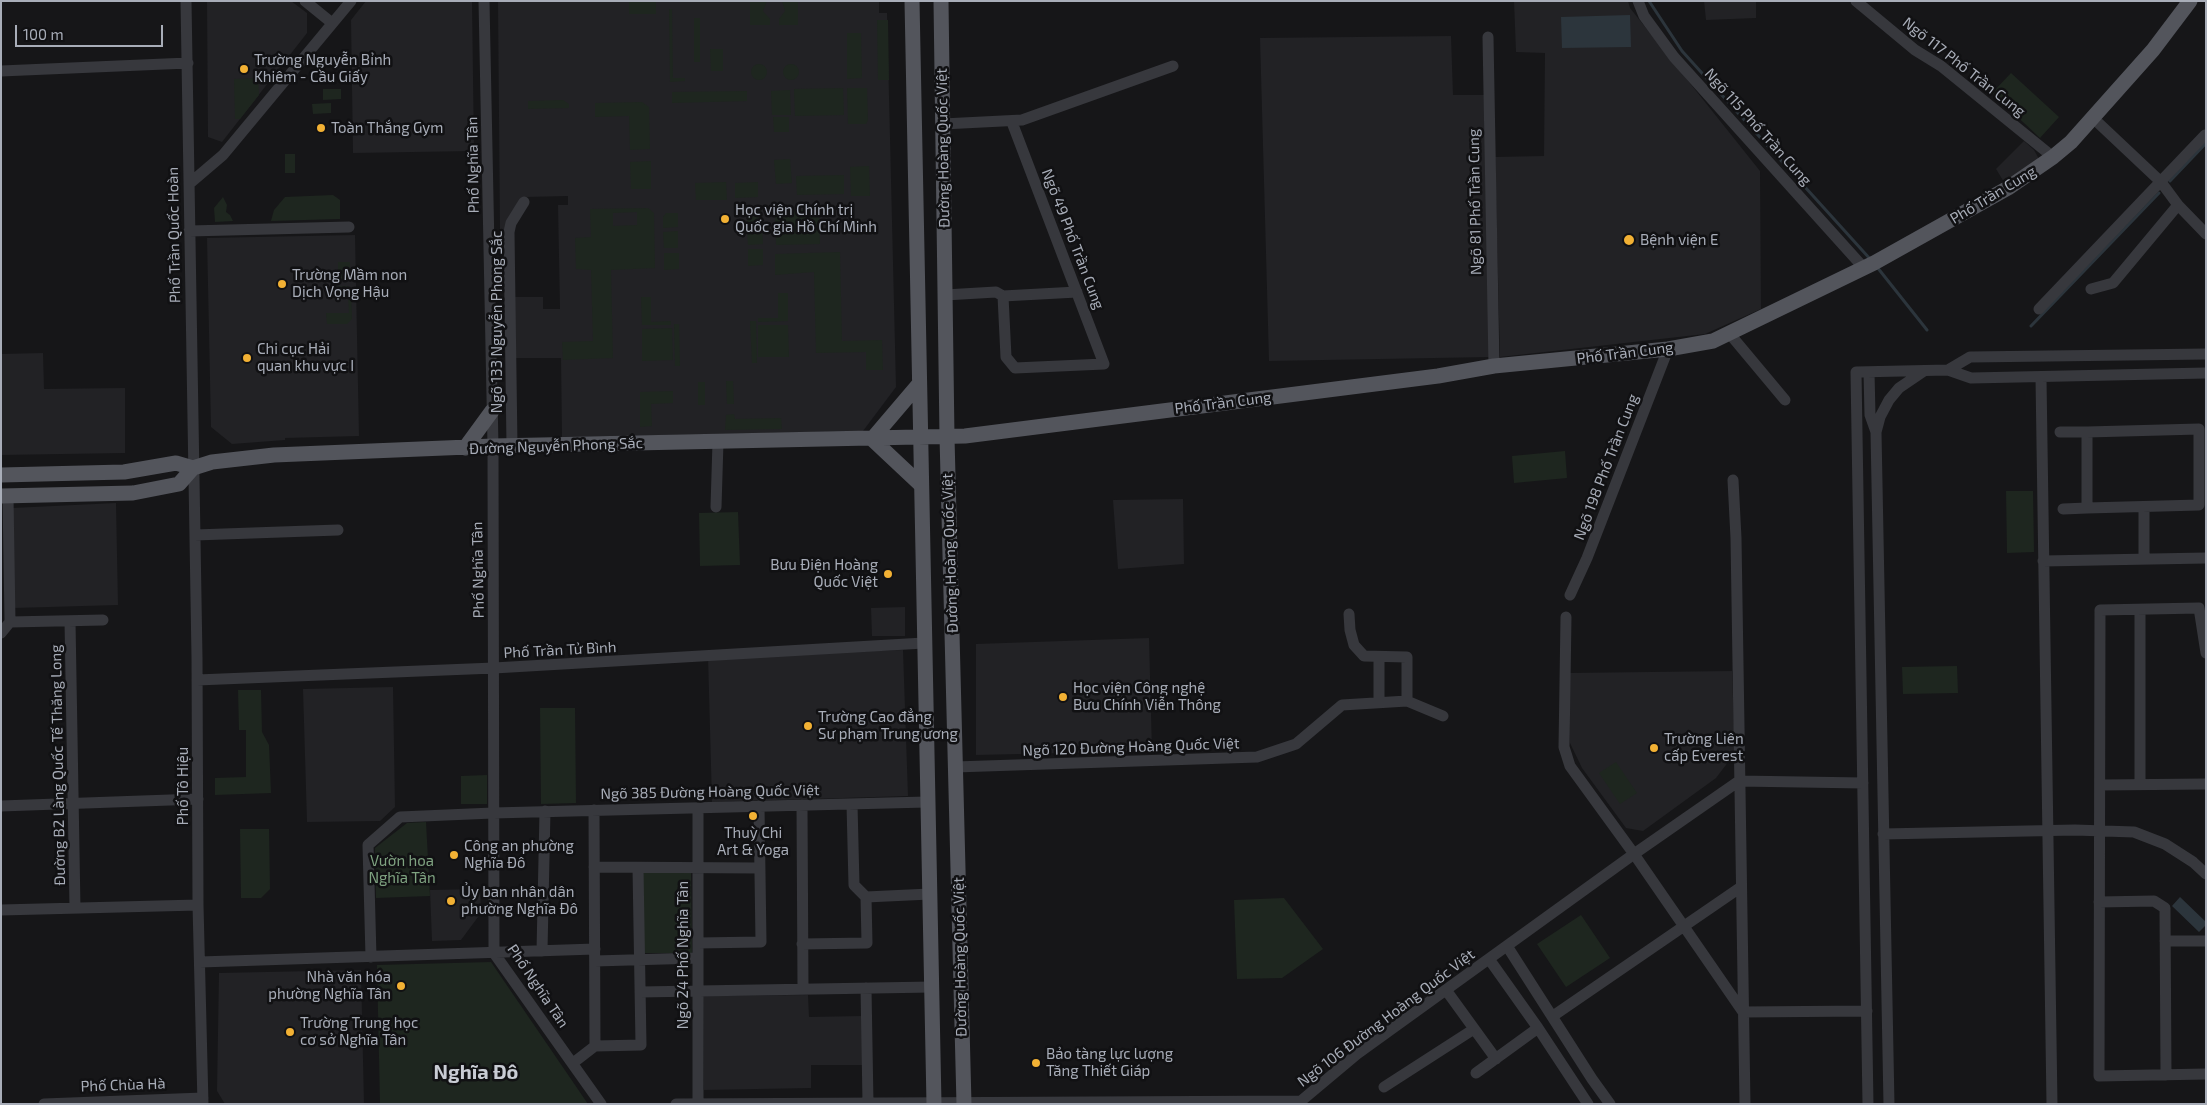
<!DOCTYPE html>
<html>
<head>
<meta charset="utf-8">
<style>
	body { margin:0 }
	#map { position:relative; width:2207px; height:1105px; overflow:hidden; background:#161618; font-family:"Exo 2",sans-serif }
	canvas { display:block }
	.frame { position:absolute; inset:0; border:2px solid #a8adb8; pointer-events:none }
	.scale { position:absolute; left:15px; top:25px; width:148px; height:22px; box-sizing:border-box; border:2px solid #a8adb8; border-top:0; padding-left:6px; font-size:15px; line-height:18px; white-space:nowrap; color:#a8adb8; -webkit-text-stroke:4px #111113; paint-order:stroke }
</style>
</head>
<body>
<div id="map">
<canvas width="2207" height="1105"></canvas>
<div class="frame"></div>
<div class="scale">100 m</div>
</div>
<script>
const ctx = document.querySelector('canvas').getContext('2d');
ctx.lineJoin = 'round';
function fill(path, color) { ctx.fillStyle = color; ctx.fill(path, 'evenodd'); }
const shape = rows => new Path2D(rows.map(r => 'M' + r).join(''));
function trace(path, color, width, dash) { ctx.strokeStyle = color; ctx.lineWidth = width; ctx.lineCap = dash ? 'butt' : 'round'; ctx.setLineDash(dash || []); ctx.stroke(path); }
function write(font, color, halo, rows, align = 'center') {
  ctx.font = font + ' "Exo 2",sans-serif'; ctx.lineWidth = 5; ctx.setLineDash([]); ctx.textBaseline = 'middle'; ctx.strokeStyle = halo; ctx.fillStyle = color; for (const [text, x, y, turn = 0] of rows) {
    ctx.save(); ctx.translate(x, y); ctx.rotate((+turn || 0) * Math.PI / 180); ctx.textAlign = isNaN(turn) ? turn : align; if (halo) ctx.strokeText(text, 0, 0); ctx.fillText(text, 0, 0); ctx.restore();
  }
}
fill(shape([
	[207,1,291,1,307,13,307,33,222,142,208,137],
	[366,1,472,1,474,151,353,153,351,20],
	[498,1,879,1,879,13,887,13,896,387,863,431,562,437,561,358,515,358,514,297,543,297,543,309,560,309,558,205,568,205,568,196,525,197,505,233,500,233],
	[1514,1,1628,1,1630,8,1760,171,1761,309,1705,334,1500,357,1495,157,1544,156,1545,53,1516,52],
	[1704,1,1756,1,1756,18,1706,20],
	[1451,36,1453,95,1484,95,1490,357,1269,361,1260,38],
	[2024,141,2034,150,2039,159,2004,182,1996,169],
	[355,235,359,436,285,438,285,440,232,444,211,427,207,238],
	[43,353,44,389,125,388,125,453,1,455,1,354],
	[1183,499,1184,564,1118,569,1113,500],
	[116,503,118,605,14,608,12,508],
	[905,607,905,636,872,636,871,608],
	[1149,638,1152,751,976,755,976,644],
	[903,650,908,796,712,802,708,656],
	[1732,671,1735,753,1716,778,1643,831,1626,828,1582,768,1570,743,1569,673],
	[393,687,395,807,380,821,307,822,303,689],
	[480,889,481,913,461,940,432,941,430,890],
	[361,970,364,1104,225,1104,217,1091,219,973],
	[808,995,809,1017,862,1016,862,1065,811,1065,811,1088,704,1090,703,996]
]), '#222225');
fill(shape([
	[629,1,656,1,656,14,629,14],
	[750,1,767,1,763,11,770,19,770,25,750,25],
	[782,1,798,1,798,25,779,25,779,19,785,11],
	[669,9,672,9,673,78,685,78,685,81,670,82],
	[694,18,700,18,700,62,694,62],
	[877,20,888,20,889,80,878,80],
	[847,33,861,33,862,78,847,79],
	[710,49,723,49,723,71,711,71],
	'751 72a8 8 0 1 1 16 0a8 8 0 1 1-16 0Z',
	'783 72a8 8 0 1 1 16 0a8 8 0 1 1-16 0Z',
	[2011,73,2059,117,2040,138,1992,93],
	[258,78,259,95,240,119,235,119,234,79],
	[843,88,844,115,795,116,794,89],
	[847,88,867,88,868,120,866,124,848,124],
	[323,89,341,89,341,99,323,100],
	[790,90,791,115,772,115,771,91],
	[747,91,747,101,672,103,672,92],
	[563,100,569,104,569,108,528,109,528,101],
	[642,102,649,107,650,149,630,150,629,116,595,117,595,103],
	[331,103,331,113,313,114,312,104],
	[773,117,789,117,789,132,774,132],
	[285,154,295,154,295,173,285,173],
	[790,159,792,183,776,184,774,160],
	[651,161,651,189,631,189,630,162],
	[869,166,870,196,851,196,850,167],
	[844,175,844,194,797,195,796,176],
	[726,182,727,200,696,200,695,183],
	[758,182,758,197,735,198,735,183],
	[333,195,340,200,340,219,271,221,274,210,285,197],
	[223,197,227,205,226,212,230,215,233,221,215,222,214,208],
	[648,208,654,213,655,268,611,270,613,358,563,360,562,342,593,341,591,270,576,269,575,238,591,237,590,209],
	[637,212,637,225,613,226,613,213],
	[759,209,762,213,762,224,747,224,747,210],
	[819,210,820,244,776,245,775,211],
	[666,213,678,213,678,227,663,228,663,217],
	[747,228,762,228,763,244,748,245],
	[678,231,678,248,664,248,663,232],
	[748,249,763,249,763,265,748,266],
	[840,252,842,341,882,340,883,370,866,370,866,352,816,353,814,272,775,275,775,254],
	[664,253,679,253,679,269,664,270],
	[338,262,350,262,350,280,338,281],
	[329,287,347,286,351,288,352,319,347,324,327,324,326,313,349,313,348,294,329,295],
	[778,293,788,293,788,321,758,322,758,318,778,318],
	[641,297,651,297,651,322,671,321,671,325,642,325],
	[750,321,756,321,757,363,752,363],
	[674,324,679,324,680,366,675,366],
	[758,325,788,325,789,357,758,357],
	[672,328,673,360,642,361,642,329],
	[726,381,733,381,734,404,727,404],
	[698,382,705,382,705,405,698,405],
	[673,391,673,403,651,404,652,426,640,427,640,392],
	[734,414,735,419,781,418,782,429,725,430,726,415],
	[1565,451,1567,478,1514,483,1512,456],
	[2006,491,2033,491,2034,552,2007,553],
	[738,512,740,565,700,566,699,513],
	[1957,666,1958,693,1903,694,1902,667],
	[238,690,261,690,262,732,269,745,271,793,215,795,215,778,246,777,246,730,239,730],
	[540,708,575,708,576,803,541,804],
	[1616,762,1637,793,1620,804,1599,773],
	[487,775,487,804,461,804,461,776],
	[426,822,430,896,376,898,375,848,407,823],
	[240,829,269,829,270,889,261,898,241,898],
	[691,872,692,953,643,953,643,873],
	[1284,898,1323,949,1282,978,1237,979,1234,900],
	[1581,915,1610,958,1566,987,1537,944],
	[491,962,588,1104,380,1104,377,965]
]), '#1e261f');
fill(shape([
	[1630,15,1631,47,1562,48,1561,17],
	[2180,897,2206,922,2206,925,2199,932,2172,906]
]), '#2c353c');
trace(shape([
	[1649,1,1682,51,1871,260],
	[2170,181,2206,143],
	[1877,267,1927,330],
	[2031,326,2159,193]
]), '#2c353c', 3);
trace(shape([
	[186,1,197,657,198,905,203,1104],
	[305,1,332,23],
	[484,1,493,446,494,953,601,1104],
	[1638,1,1644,16,1674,57,1863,267],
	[1856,1,1915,50,1941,66,2053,157],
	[1488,37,1494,366],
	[1,71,188,63],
	[2092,117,2161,182,2178,205,2206,234],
	[943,124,1022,120,1173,66],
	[189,184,223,155,351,1],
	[189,231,349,227],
	[2091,289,2113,283,2178,205],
	[945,295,996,292,1003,296,1077,292],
	[1003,296,1006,357,1015,368,1104,364,1013,125],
	[2039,309,2205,135],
	[1729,333,1785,400],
	[1948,370,1970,357,2206,354],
	[1869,372,1870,415,1876,432,1889,1104],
	[2041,378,2052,1104],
	[2199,429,2199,505,2087,508,2087,432,2199,429],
	[1876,432,1880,417,1889,400,1899,388,1924,371],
	[2060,432,2087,432],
	[512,446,509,232,511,223,524,202],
	[1733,480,1736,538,1745,1104],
	[716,507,718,442],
	[2144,507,2144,559],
	[2063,509,2087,508],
	[195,535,338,530],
	[2043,561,2206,558],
	[1570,595,1587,558,1668,349],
	[2140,610,2140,784],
	[1349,614,1350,630,1354,645,1364,656,1407,657,1407,701],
	[1566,617,1564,747,1570,766,1634,854,1743,1012,1867,1011],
	[70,621,75,908],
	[10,622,103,620],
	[1,633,10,622,8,496],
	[2206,653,2199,608,2100,610,2099,1076,2206,1074],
	[1379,658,1379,702],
	[197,680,494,668,924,643],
	[955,767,1257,757,1296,744,1342,705,1407,701,1443,716],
	[2100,785,2206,784],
	[802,805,803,989],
	[1,806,198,799],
	[698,808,698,1103],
	[594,810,595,1046],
	[1883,834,2075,830,2134,832,2165,844,2193,862,2206,874],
	[594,867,759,868],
	[866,897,930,894],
	[2099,902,2154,901,2165,908,2166,1075],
	[1,910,198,905],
	[2165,941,2206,941],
	[698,943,761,942,759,806],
	[802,944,867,943,866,897,854,885,852,804],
	[1507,946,1592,1079,1610,1104],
	[542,951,545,811],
	[371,957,368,845,400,817,493,813,927,802],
	[1489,959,1538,1028],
	[595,961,698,958],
	[200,962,595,949],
	[866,988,868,1103],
	[1446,990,1496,1059],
	[640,992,932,987],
	[1553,1016,1741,887],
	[573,1063,595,1046,641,1045,638,868],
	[1476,1073,1538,1028,1588,1104],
	[1384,1087,1474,1029],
	[44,1104,203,1098],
	[676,1104,1301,1101,1357,1054,1634,854,1739,781,1863,783],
	[1868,1104,1856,372,1948,370,1971,378,2206,373]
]), '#37383d', 11);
trace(shape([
	[912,1,934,1104],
	[941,1,947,437,964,1104],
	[872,439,918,385],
	[872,439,921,485],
	[465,448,492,411],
	[1,475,124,472,176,463,193,468],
	[1,496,133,493,179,484,193,468,212,462,274,455,493,446,965,436,1438,376,1494,366,1668,349,1713,341,1874,263,2008,188,2053,157,2071,142,2153,50,2190,1]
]), '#53555c', 15);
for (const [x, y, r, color] of [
	[244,69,5,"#f2b134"],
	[321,128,5,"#f2b134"],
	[725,219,5,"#f2b134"],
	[1629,240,6,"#f2b134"],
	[282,284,5,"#f2b134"],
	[247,358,5,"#f2b134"],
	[888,574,5,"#f2b134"],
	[1063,697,5,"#f2b134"],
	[808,726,5,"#f2b134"],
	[1654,748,5,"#f2b134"],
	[753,816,5,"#f2b134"],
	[454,855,5,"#f2b134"],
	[451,901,5,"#f2b134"],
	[401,986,5,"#f2b134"],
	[290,1032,5,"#f2b134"],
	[1036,1063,5,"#f2b134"]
]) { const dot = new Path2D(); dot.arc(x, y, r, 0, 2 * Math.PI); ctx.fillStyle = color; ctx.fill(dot); trace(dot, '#111113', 2); }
write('15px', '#a8adb8', '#111113', [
	["Trường Nguyễn Bỉnh",254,60],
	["Khiêm - Cầu Giấy",254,77],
	["Toàn Thắng Gym",331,128],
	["Học viện Chính trị",735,210],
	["Quốc gia Hồ Chí Minh",735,227],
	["Bệnh viện E",1640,240],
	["Trường Mầm non",292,275],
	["Dịch Vọng Hậu",292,292],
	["Chi cục Hải",257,349],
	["quan khu vực I",257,366],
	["Bưu Điện Hoàng",878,565,"right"],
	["Quốc Việt",878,582,"right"],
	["Học viện Công nghệ",1073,688],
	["Bưu Chính Viễn Thông",1073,705],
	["Trường Cao đẳng",818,717],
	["Sư phạm Trung ương",818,734],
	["Trường Liên",1664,739],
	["cấp Everest",1664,756],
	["Thuỳ Chi",753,833,"center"],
	["Art & Yoga",753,850,"center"],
	["Công an phường",464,846],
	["Nghĩa Đô",464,863],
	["Ủy ban nhân dân",461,892],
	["phường Nghĩa Đô",461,909],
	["Nhà văn hóa",391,977,"right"],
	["phường Nghĩa Tân",391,994,"right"],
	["Trường Trung học",300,1023],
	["cơ sở Nghĩa Tân",300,1040],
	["Bảo tàng lực lượng",1046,1054],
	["Tăng Thiết Giáp",1046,1071]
], 'left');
write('15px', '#a8adb8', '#111113', [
	["Ngõ 117 Phố Trần Cung",1964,67,38],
	["Ngõ 115 Phố Trần Cung",1758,127,48],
	["Đường Hoàng Quốc Việt",943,148,-91],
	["Phố Nghĩa Tân",473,165,-91],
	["Phố Trần Cung",1993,195,-31],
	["Ngõ 81 Phố Trần Cung",1475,202,-91],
	["Phố Trần Quốc Hoàn",174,235,-91],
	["Ngõ 49 Phố Trần Cung",1073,239,69],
	["Ngõ 133 Nguyễn Phong Sắc",497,322,-90],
	["Phố Trần Cung",1625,353,-7],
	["Phố Trần Cung",1223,403,-7],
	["Đường Nguyễn Phong Sắc",556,446,-2],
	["Ngõ 198 Phố Trần Cung",1606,467,-69],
	["Đường Hoàng Quốc Việt",950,553,-92],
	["Phố Nghĩa Tân",478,570,-91],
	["Phố Trần Tử Bình",560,650,-3],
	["Ngõ 120 Đường Hoàng Quốc Việt",1131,747,-2],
	["Đường B2 Làng Quốc Tế Thăng Long",58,765,-91],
	["Phố Tô Hiệu",183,786,-90],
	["Ngõ 385 Đường Hoàng Quốc Việt",710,792,-1],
	["Ngõ 24 Phố Nghĩa Tân",683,955,-90],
	["Đường Hoàng Quốc Việt",960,957,-91],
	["Phố Nghĩa Tân",538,986,56],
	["Ngõ 106 Đường Hoàng Quốc Việt",1386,1018,-37],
	["Phố Chùa Hà",123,1085,-2]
]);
write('15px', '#7fa381', '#111113', [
	["Vườn hoa",402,861],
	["Nghĩa Tân",402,878]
]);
write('bold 20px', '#c9ccd4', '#111113', [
	["Nghĩa Đô",476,1072]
]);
</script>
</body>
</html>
